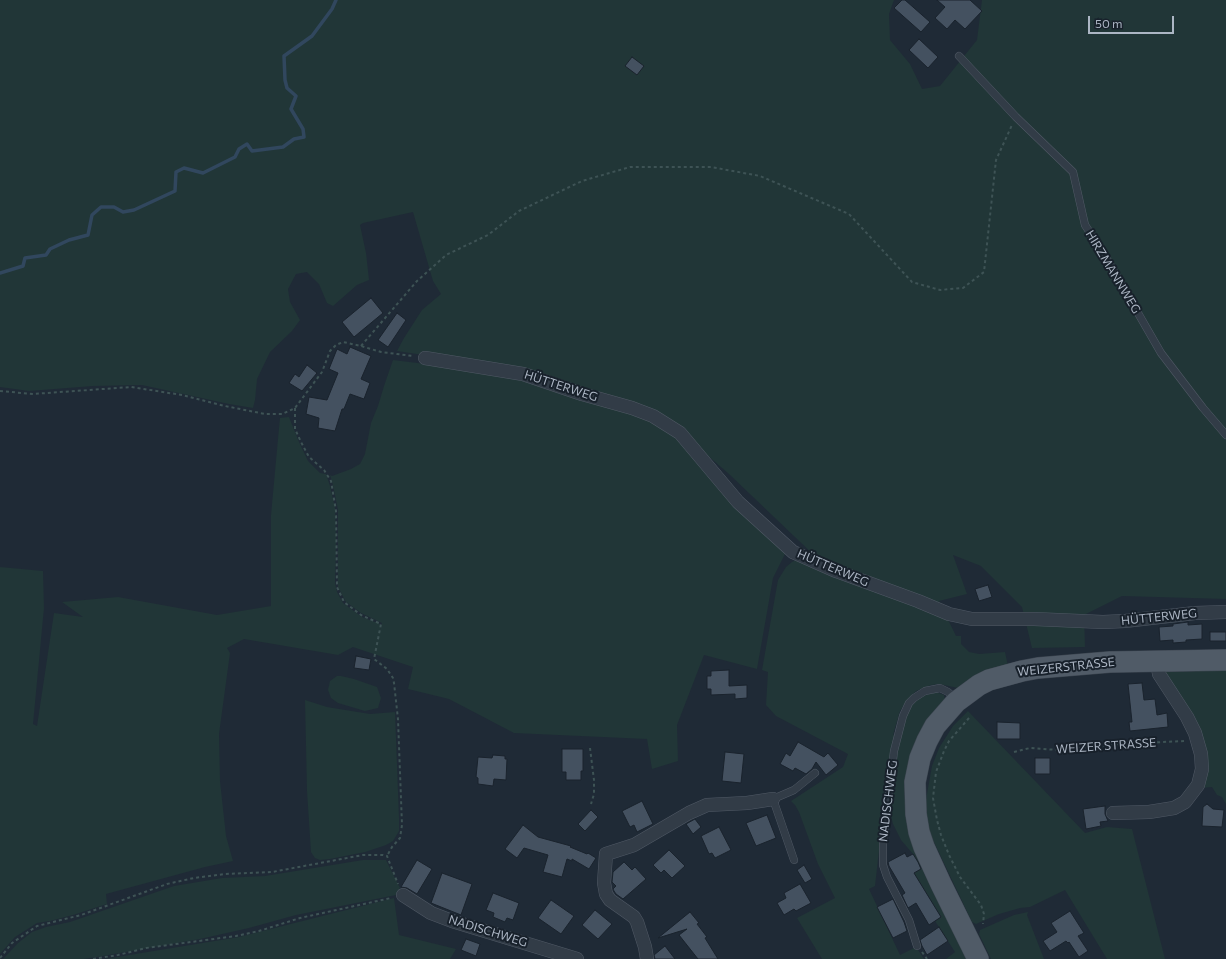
<!DOCTYPE html>
<html>
<head>
<meta charset="utf-8">
<style>
	body { margin:0 }
	#map { position:relative; width:1226px; height:959px; overflow:hidden; background:#1f2a36; font-family:Commissioner,sans-serif }
	canvas { display:block }
	.scale { position:absolute; left:1088px; top:16px; width:86px; height:18px; box-sizing:border-box; border:2px solid #acb6c4; border-top:0; padding-left:5px; font-size:12px; line-height:14px; white-space:nowrap; color:#acb6c4; -webkit-text-stroke:3px #18212b; paint-order:stroke }
</style>
</head>
<body>
<div id="map">
<canvas width="1226" height="959"></canvas>
<div class="scale">50 m</div>
</div>
<script>
const ctx = document.querySelector('canvas').getContext('2d');
ctx.lineJoin = 'round';
function fill(path, color) { ctx.fillStyle = color; ctx.fill(path, 'evenodd'); }
const shape = rows => new Path2D(rows.map(r => 'M' + r).join(''));
function trace(path, color, width, dash) { ctx.strokeStyle = color; ctx.lineWidth = width; ctx.lineCap = dash ? 'butt' : 'round'; ctx.setLineDash(dash || []); ctx.stroke(path); }
function write(font, color, halo, rows, align = 'center') {
  ctx.font = font + ' Commissioner,sans-serif'; ctx.lineWidth = 4; ctx.setLineDash([]); ctx.textBaseline = 'middle'; ctx.strokeStyle = halo; ctx.fillStyle = color; for (const [text, x, y, turn = 0] of rows) {
    ctx.save(); ctx.translate(x, y); ctx.rotate((+turn || 0) * Math.PI / 180); ctx.textAlign = isNaN(turn) ? turn : align; if (halo) ctx.strokeText(text, 0, 0); ctx.fillText(text, 0, 0); ctx.restore();
  }
}
fill(shape([
	[0,0,894,0,889,14,890,40,910,64,922,89,940,86,977,40,982,0,1226,0,1226,599,1122,596,1084,615,1085,647,1032,648,1022,607,981,566,953,555,967,594,939,601,956,636,961,636,961,644,969,652,979,654,1005,652,1008,666,958,688,939,684,931,685,916,691,909,698,900,711,893,735,895,734,888,771,875,886,869,889,900,955,916,947,924,959,822,959,797,918,835,898,818,864,799,812,795,805,791,801,843,767,848,754,776,716,766,705,768,672,762,670,778,580,786,567,792,562,796,560,818,559,729,474,676,428,653,413,449,359,397,351,404,338,422,310,441,294,433,281,413,212,363,223,360,225,366,253,369,280,357,285,333,306,327,303,319,284,307,272,296,274,288,289,290,302,300,320,292,331,270,352,257,379,255,400,253,408,229,404,142,385,93,386,29,391,0,387],
	[393,360,508,374,658,423,679,436,720,491,787,550,773,578,757,669,704,655,677,725,678,761,652,769,647,739,514,733,449,699,408,689,413,667,353,647,338,655,244,639,227,648,230,653,219,734,220,781,226,836,233,861,205,867,106,894,107,904,73,915,50,921,37,923,15,937,0,954,0,567,43,571,44,608,33,724,37,726,54,613,83,617,62,602,118,597,217,615,271,606,271,515,279,428,280,418,289,417,299,442,308,461,320,473,326,474,330,486,335,508,336,542,335,583,337,592,343,603,362,617,380,624,380,629,382,623,361,613,346,602,338,587,338,510,332,481,330,475,332,476,351,469,360,464,365,454,371,423,378,406,384,386],
	[1226,668,1226,804,1222,797,1217,795,1212,787,1200,788,1206,769,1164,676,1165,670],
	[337,676,341,676,354,679,377,687,381,698,378,708,365,711,338,703,331,698,328,690,330,681],
	[936,692,944,695,945,700,910,772,972,959,946,959,955,952,935,921,941,917,914,873,922,868,913,854,901,840,893,824,890,812,897,751,906,717,912,705,920,697],
	[305,700,327,707,370,714,395,712,399,818,399,831,393,841,386,845,365,852,330,859,320,860,315,858,311,852,307,791],
	[968,711,1085,833,1107,827,1132,829,1165,959,1107,959,1065,890,1030,907,1020,908,999,914,976,924,972,922,932,838,927,822,925,805,932,766,939,748,953,726],
	[363,860,386,860,400,888,396,895,296,915,249,928,200,939,97,957,84,959,3,959,18,943,32,932,46,927,70,922,174,886,222,878,265,876],
	[394,898,399,935,456,949,450,959,105,959,239,937],
	[1028,912,1027,915,1044,959,991,959,979,934,980,930,1014,915]
]), '#213637');
trace(shape([
	[0,273,23,266,25,258,46,255,50,249,69,240,88,235,92,215,101,207,114,207,123,212,134,210,175,191,176,172,184,168,203,173,235,157,239,149,247,144,252,151,283,147,294,139,304,137,303,129,291,109,296,96,287,88,285,80,284,56,312,36,332,9,336,0]
]), '#31475e', 3.5);
const building = shape([
	[902,0,905,0,930,22,921,32,894,8,902,0],
	[937,0,970,0,982,11,965,29,955,20,947,29,935,18,945,7,937,0],
	[919,39,938,57,928,68,909,50,919,39],
	[632,57,644,66,637,75,625,66,632,57],
	[371,298,383,313,354,337,342,322,371,298],
	[397,313,406,320,388,347,378,340,397,313],
	[350,347,371,356,361,379,370,383,364,399,350,394,344,409,342,409,335,431,318,428,319,418,306,414,309,397,327,400,338,373,329,369,337,349,347,354,350,347],
	[307,365,317,373,302,391,289,383,295,374,299,377,307,365],
	[988,585,992,597,979,601,975,589,988,585],
	[1188,622,1188,625,1202,624,1202,639,1186,640,1186,642,1173,643,1173,640,1160,641,1159,627,1173,626,1173,624,1188,622],
	[1210,632,1226,632,1226,641,1210,641,1210,632],
	[356,656,371,659,369,670,354,668,356,656],
	[729,670,729,686,747,685,747,698,735,699,735,694,711,695,711,689,707,689,707,676,711,676,711,671,729,670],
	[1142,683,1144,700,1155,699,1157,715,1167,713,1168,727,1130,731,1129,722,1132,722,1128,684,1142,683],
	[997,722,1020,723,1020,739,997,739,997,722],
	[798,742,824,757,828,753,838,765,826,775,816,762,812,769,806,774,795,768,793,771,780,764,786,753,790,756,798,742],
	[562,749,583,749,583,771,581,771,581,780,566,780,566,772,562,772,562,749],
	[725,752,744,754,741,783,722,781,725,752],
	[493,755,505,756,505,759,507,759,506,780,494,779,493,786,478,784,478,778,476,777,478,757,492,758,493,755],
	[1035,758,1050,758,1050,774,1035,774,1035,758],
	[642,801,653,824,637,832,634,825,630,827,622,811,642,801],
	[1207,804,1213,809,1224,810,1222,827,1202,826,1203,807,1207,804],
	[1105,806,1105,814,1108,821,1100,822,1101,826,1086,829,1083,809,1105,806],
	[591,810,598,817,585,831,578,824,591,810],
	[767,815,776,838,756,846,746,823,767,815],
	[695,819,701,827,693,834,686,824,695,819],
	[523,825,538,837,571,846,570,847,587,854,588,853,596,858,589,869,572,859,572,861,567,859,562,877,543,872,548,855,524,848,517,858,505,849,523,825],
	[719,827,731,850,715,858,712,853,709,854,701,836,719,827],
	[669,850,685,866,672,878,664,870,661,873,653,865,669,850],
	[905,853,907,857,913,854,918,862,921,869,914,873,941,917,929,925,916,903,908,908,902,895,905,893,889,866,888,862,905,853],
	[417,860,432,869,417,894,407,888,401,887,417,860],
	[624,862,632,870,635,867,646,879,623,899,616,894,614,891,613,889,616,886,612,882,613,872,624,862],
	[804,865,812,879,805,883,797,870,804,865],
	[442,873,472,884,461,915,431,903,442,873],
	[800,884,811,903,796,911,794,909,784,915,777,903,786,898,784,893,800,884],
	[493,893,519,903,513,920,507,918,505,922,493,917,494,913,486,910,493,893],
	[893,899,904,922,907,931,893,938,877,907,893,899],
	[551,900,574,916,561,934,538,918,551,900],
	[595,910,612,924,598,939,582,925,595,910],
	[1070,911,1084,933,1078,936,1088,951,1079,957,1069,942,1068,943,1066,941,1050,951,1043,941,1057,932,1051,923,1070,911],
	[690,912,699,923,697,924,707,937,705,938,718,959,698,959,679,935,687,929,658,938,690,912],
	[939,927,948,941,927,955,922,946,920,940,939,927],
	[466,939,480,944,476,956,461,950,466,939],
	[665,946,675,959,655,959,654,955,665,946]
]);
fill(building, '#445160');
trace(building, '#1a232d', 1);
const service = shape([
	[959,56,1016,117,1073,172,1085,225,1104,254,1161,353,1203,408,1226,435],
	[794,860,773,799,794,790,815,773],
	[917,946,909,920,887,877,883,865,883,844,894,751,903,716,909,703,914,698,925,691,940,688,948,692,954,697,956,701]
]);
const minor = shape([
	[425,358,523,374,582,394,632,408,653,416,680,433,738,502,793,552,836,571,918,601,949,614,972,619,1034,619,1103,622,1125,621,1195,613,1226,612],
	[1113,813,1149,812,1174,808,1185,802,1198,785,1202,769,1201,754,1195,733,1187,717,1159,674,1157,661],
	[403,895,431,913,452,921,577,959],
	[647,959,645,947,637,922,634,917,610,900,606,894,604,883,606,854,634,845,689,813,707,805,747,803,773,799]
]);
const primary = shape([
	[978,959,941,884,924,847,919,832,916,814,915,782,920,758,927,741,935,726,956,702,979,685,989,680,1022,671,1038,668,1110,662,1226,660]
]);
trace(service, '#505965', 8);
trace(minor, '#505965', 14);
trace(primary, '#3c4550', 22);
trace(shape([
	[361,346,417,281,446,255,488,235,519,211,582,181,630,167,711,167,760,176,849,214,912,282,940,290,963,288,984,272,996,160,1012,125],
	[0,391,33,394,131,387,182,395,225,406,265,414,282,414,295,408,322,372,330,351,336,345,343,342,361,346,381,352,413,356],
	[295,408,295,429,301,442,309,457,324,470,331,481,336,511,337,587,344,602,361,615,381,624,374,659,387,669,393,678,394,683,398,719,402,825,400,838,392,847,387,856],
	[969,718,949,741,944,751,936,772,933,798,937,820,941,835,949,855,960,877,981,905,984,914,983,924],
	[590,748,594,780,594,794,591,804],
	[1014,752,1030,748,1058,750,1121,744,1184,741],
	[922,952,927,959],
	[0,958,12,943,37,926,81,915,167,884,194,878,225,874,272,872,363,855,383,855,387,856,398,884],
	[93,959,118,955,146,948,236,936,259,931,300,918,391,898]
]), '#3e5355', 2, [3, 3]);
trace(service, '#323c47', 7);
trace(minor, '#323c47', 13);
trace(primary, '#505b67', 21);
write('12px', '#acb6c4', '#18212b', [
	["HIRZMANNWEG",1113,272,59],
	["HÜTTERWEG",561,386,18],
	["HÜTTERWEG",833,568,23],
	["HÜTTERWEG",1159,617,-6],
	["WEIZERSTRASSE",1066,667,-6],
	["WEIZER STRASSE",1106,746,-4],
	["NADISCHWEG",888,801,-83],
	["NADISCHWEG",488,931,17]
]);
</script>
</body>
</html>
